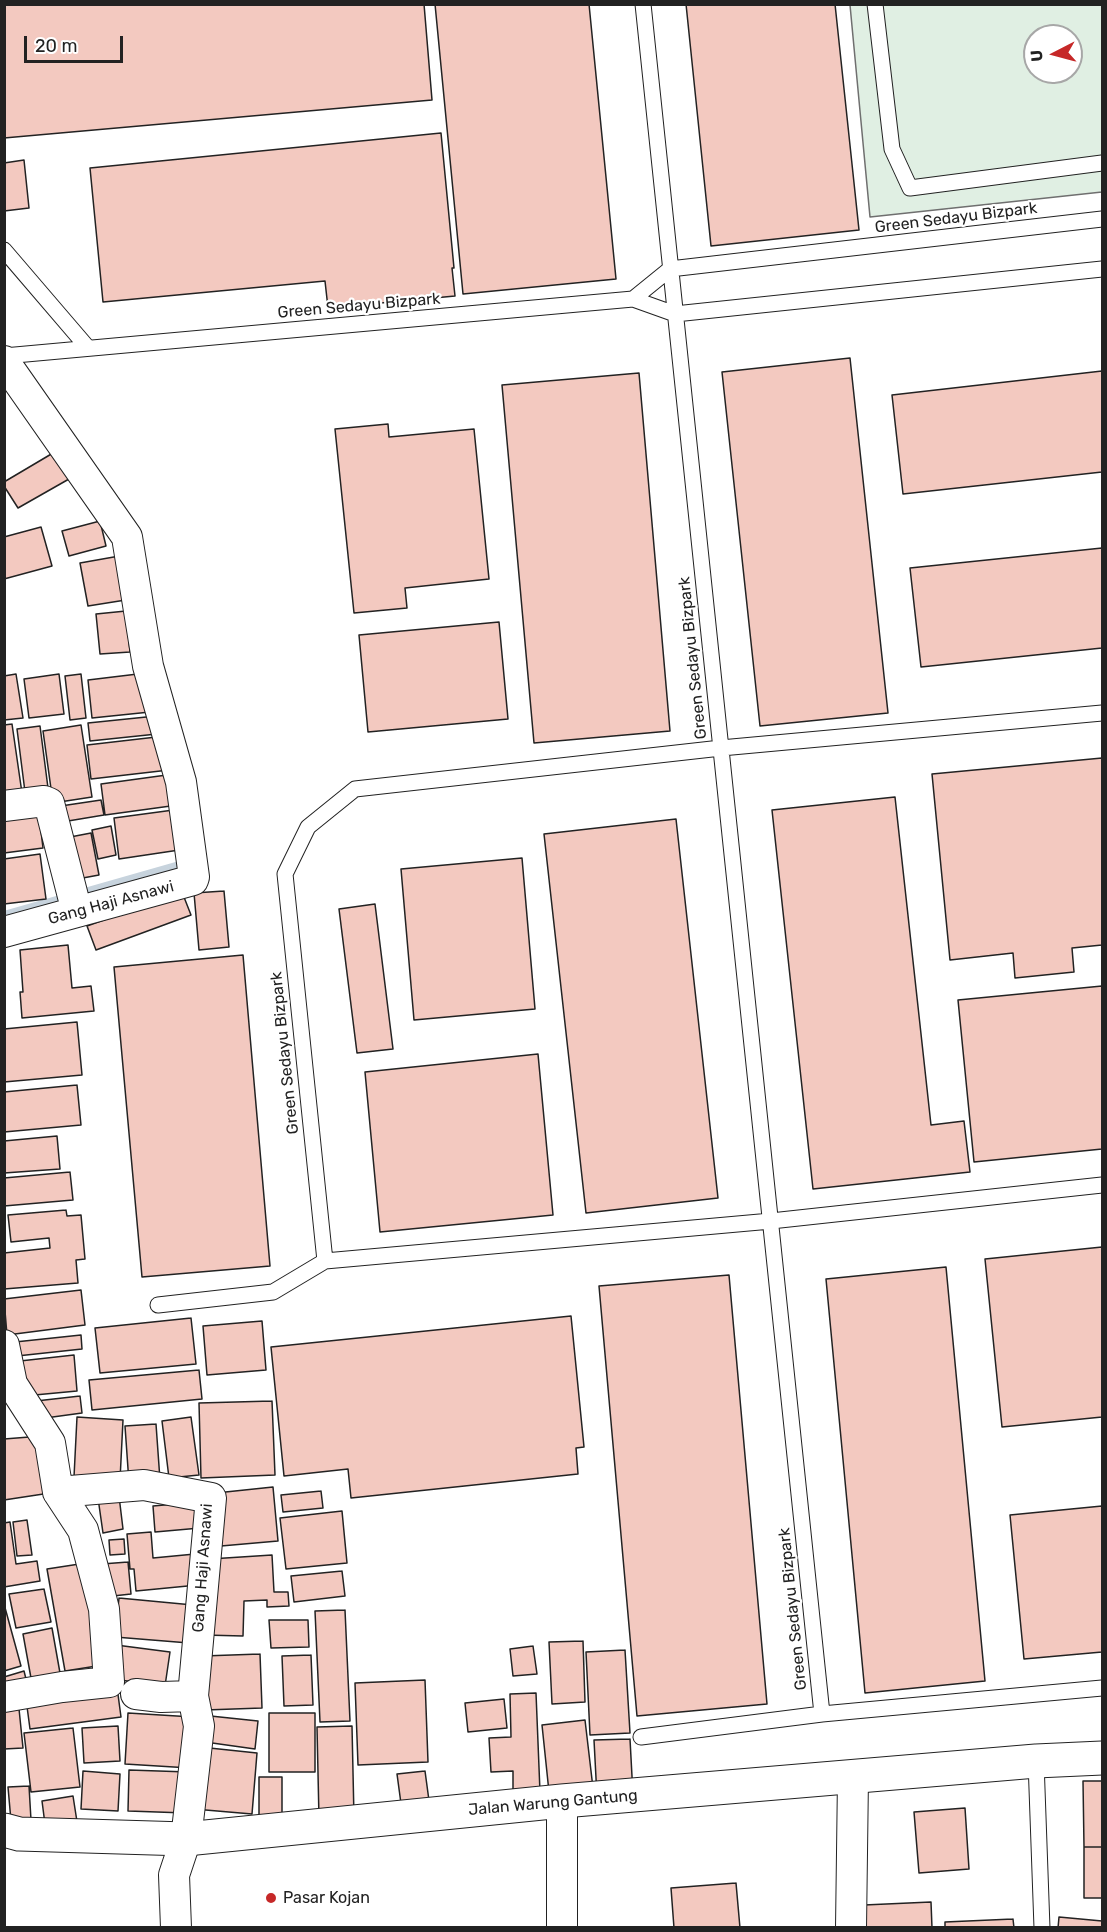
<!DOCTYPE html>
<html>
<head>
<meta charset="utf-8">
<style>
	body { margin:0 }
	#map { position:relative; width:1107px; height:1932px; overflow:hidden; background:#fff; font-family:Rubik,sans-serif }
	canvas { display:block }
	.frame { position:absolute; inset:0; border:6px solid #222; pointer-events:none }
	.north { position:absolute; left:1023px; top:24px; width:60px; height:60px; box-sizing:border-box; background:#fff; border:2px solid #a7a7a7; border-radius:50%; rotate:264deg; font-size:16px; font-weight:700; line-height:24px; text-align:center; color:#222 }
	.north::after { content:''; display:block; margin:auto; width:21px; height:27px; background:#c62828; clip-path:polygon(50% 0,100% 100%,50% 72%,0 100%) }
	.scale { position:absolute; left:24px; top:36px; width:99px; height:27px; box-sizing:border-box; border:3px solid #222; border-top:0; padding-left:8px; font-size:18px; line-height:21px; white-space:nowrap; color:#222; -webkit-text-stroke:4px #fff; paint-order:stroke }
</style>
</head>
<body>
<div id="map">
<canvas width="1107" height="1932"></canvas>
<div class="frame"></div>
<div class="north">U</div>
<div class="scale">20 m</div>
</div>
<script>
const ctx = document.querySelector('canvas').getContext('2d');
ctx.lineJoin = 'round';
function fill(path, color) { ctx.fillStyle = color; ctx.fill(path, 'evenodd'); }
const shape = rows => new Path2D(rows.map(r => 'M' + r).join(''));
function trace(path, color, width, dash) { ctx.strokeStyle = color; ctx.lineWidth = width; ctx.lineCap = dash ? 'butt' : 'round'; ctx.setLineDash(dash || []); ctx.stroke(path); }
function write(font, color, halo, rows, align = 'center') {
  ctx.font = font + ' Rubik,sans-serif'; ctx.lineWidth = 4.5; ctx.setLineDash([]); ctx.textBaseline = 'middle'; ctx.strokeStyle = halo; ctx.fillStyle = color; for (const [text, x, y, turn = 0] of rows) {
    ctx.save(); ctx.translate(x, y); ctx.rotate((+turn || 0) * Math.PI / 180); ctx.textAlign = isNaN(turn) ? turn : align; if (halo) ctx.strokeText(text, 0, 0); ctx.fillText(text, 0, 0); ctx.restore();
  }
}
const green = shape([
	[850,5,1102,5,1102,192,870,217,850,5],
	[1035,36,1071,36,1071,72,1035,72,1035,36]
]);
fill(green, '#e0efe3');
trace(green, '#6f6f6f', 1.5);
trace(shape([
	[4,916,190,863]
]), '#c7d3dd', 10);
const building = shape([
	[4,4,424,4,432,100,4,138,4,4],
	[435,4,589,4,616,279,463,294,435,4],
	[686,4,835,4,859,230,711,246,686,4],
	[441,133,454,268,452,268,455,296,328,308,325,281,103,302,90,168,441,133],
	[24,160,29,208,4,211,4,163,24,160],
	[850,358,888,713,760,726,722,372,850,358],
	[1102,371,1102,472,903,494,892,395,1102,371],
	[639,373,670,731,534,743,502,385,639,373],
	[388,424,389,437,474,429,489,579,405,588,407,608,354,613,335,429,388,424],
	[53,453,69,479,18,508,4,486,4,482,53,453],
	[100,521,106,546,69,556,62,531,100,521],
	[41,527,52,566,4,579,4,537,41,527],
	[1102,548,1102,648,921,667,910,568,1102,548],
	[125,555,132,599,88,606,80,563,125,555],
	[126,611,130,652,100,654,96,614,126,611],
	[499,622,508,719,368,732,359,635,499,622],
	[146,673,150,712,92,718,88,680,146,673],
	[16,674,23,718,4,720,4,676,16,674],
	[59,674,64,714,29,718,24,679,59,674],
	[81,674,86,718,70,720,65,676,81,674],
	[156,716,157,734,90,741,88,723,156,716],
	[12,724,23,800,4,803,4,725,12,724],
	[81,725,92,797,53,803,43,731,81,725],
	[40,726,48,788,25,792,17,729,40,726],
	[165,736,169,770,91,779,87,745,165,736],
	[1102,758,1102,945,1072,948,1074,972,1015,978,1013,953,950,960,932,774,1102,758],
	[174,774,178,805,105,815,101,784,174,774],
	[895,797,931,1125,964,1121,970,1172,813,1189,772,810,895,797],
	[101,800,104,815,56,823,54,807,101,800],
	[38,806,43,848,4,853,4,810,38,806],
	[181,809,186,849,119,859,114,818,181,809],
	[676,819,718,1198,586,1213,544,834,676,819],
	[111,826,116,855,98,859,92,830,111,826],
	[91,833,99,875,72,880,65,838,91,833],
	[40,854,46,899,4,904,4,859,40,854],
	[522,858,535,1009,414,1020,401,869,522,858],
	[224,891,229,947,199,950,194,893,224,891],
	[182,892,191,915,96,950,87,926,182,892],
	[375,904,393,1049,357,1053,339,909,375,904],
	[68,945,72,988,91,986,94,1011,22,1018,20,992,23,992,20,950,68,945],
	[243,955,270,1266,142,1277,114,967,243,955],
	[1102,986,1102,1149,974,1162,958,1000,1102,986],
	[77,1022,82,1075,4,1082,4,1029,77,1022],
	[538,1054,553,1215,380,1232,365,1072,538,1054],
	[77,1085,81,1125,4,1132,4,1092,77,1085],
	[57,1136,60,1169,4,1173,4,1141,57,1136],
	[70,1172,73,1200,4,1206,4,1178,70,1172],
	[66,1210,67,1216,81,1215,85,1259,76,1260,78,1283,4,1289,4,1253,50,1248,49,1238,11,1242,8,1215,66,1210],
	[1102,1247,1102,1417,1002,1427,985,1259,1102,1247],
	[946,1267,985,1681,865,1693,826,1279,946,1267],
	[729,1275,767,1704,637,1716,599,1286,729,1275],
	[81,1290,85,1325,7,1335,4,1299,81,1290],
	[571,1316,584,1447,576,1448,578,1474,351,1498,348,1469,284,1476,271,1347,571,1316],
	[191,1318,196,1364,100,1373,95,1328,191,1318],
	[262,1321,266,1370,207,1375,203,1326,262,1321],
	[81,1335,82,1349,17,1356,15,1342,81,1335],
	[74,1355,77,1391,24,1396,20,1361,74,1355],
	[199,1370,202,1399,92,1410,89,1380,199,1370],
	[80,1396,82,1413,38,1419,36,1401,80,1396],
	[272,1401,275,1475,201,1478,199,1403,272,1401],
	[77,1417,123,1420,120,1480,74,1477,77,1417],
	[191,1417,199,1475,169,1478,162,1421,191,1417],
	[156,1424,160,1480,129,1483,125,1426,156,1424],
	[42,1436,50,1493,4,1500,4,1439,42,1436],
	[273,1487,278,1541,221,1546,216,1493,273,1487],
	[321,1491,323,1508,283,1512,281,1495,321,1491],
	[119,1496,123,1529,103,1533,98,1498,119,1496],
	[198,1502,200,1528,155,1532,153,1506,198,1502],
	[1102,1506,1102,1652,1024,1659,1010,1515,1102,1506],
	[342,1511,347,1563,286,1569,280,1518,342,1511],
	[27,1520,32,1555,17,1556,13,1522,27,1520],
	[10,1522,16,1564,37,1561,40,1581,4,1587,4,1523,10,1522],
	[151,1532,153,1558,195,1554,198,1585,136,1591,134,1569,130,1569,127,1534,151,1532],
	[124,1539,125,1554,110,1555,109,1540,124,1539],
	[272,1555,274,1592,288,1592,289,1606,267,1607,267,1600,244,1601,243,1636,204,1635,210,1559,272,1555],
	[128,1562,131,1594,104,1597,102,1564,128,1562],
	[86,1563,103,1665,65,1671,47,1569,86,1563],
	[342,1571,345,1596,294,1602,291,1576,342,1571],
	[44,1589,51,1622,16,1628,9,1594,44,1589],
	[119,1598,193,1605,189,1643,115,1637,119,1598],
	[4,1604,21,1666,4,1671,4,1604],
	[345,1610,350,1721,320,1722,315,1611,345,1610],
	[269,1620,308,1620,309,1647,271,1648,269,1620],
	[52,1628,60,1673,31,1678,23,1634,52,1628],
	[583,1641,585,1702,552,1704,549,1642,583,1641],
	[116,1645,170,1652,165,1686,112,1679,116,1645],
	[533,1646,537,1674,513,1676,510,1649,533,1646],
	[625,1650,630,1733,590,1735,586,1652,625,1650],
	[260,1654,262,1708,205,1710,203,1656,260,1654],
	[311,1655,313,1705,284,1706,282,1656,311,1655],
	[24,1671,28,1687,4,1694,4,1677,24,1671],
	[425,1680,428,1762,358,1765,355,1683,425,1680],
	[117,1687,121,1717,30,1729,26,1699,117,1687],
	[536,1693,540,1792,513,1793,513,1771,491,1772,489,1738,511,1737,510,1694,536,1693],
	[18,1699,23,1748,4,1749,4,1701,18,1699],
	[504,1699,507,1728,468,1732,465,1703,504,1699],
	[128,1713,193,1717,190,1768,125,1764,128,1713],
	[269,1713,315,1713,315,1772,269,1772,269,1713],
	[201,1715,258,1721,255,1749,198,1741,201,1715],
	[585,1720,593,1788,549,1792,542,1725,585,1720],
	[118,1726,120,1761,84,1763,82,1728,118,1726],
	[352,1726,354,1818,319,1819,317,1727,352,1726],
	[73,1728,80,1787,31,1792,24,1733,73,1728],
	[630,1739,633,1795,597,1797,594,1740,630,1739],
	[200,1747,257,1753,252,1814,194,1809,200,1747],
	[129,1770,188,1772,186,1813,128,1811,129,1770],
	[83,1771,120,1774,118,1811,81,1809,83,1771],
	[425,1771,430,1808,402,1811,397,1774,425,1771],
	[259,1777,282,1777,282,1821,259,1821,259,1777],
	[1083,1781,1102,1781,1102,1847,1084,1847,1083,1781],
	[29,1786,31,1820,11,1821,8,1787,29,1786],
	[73,1796,78,1828,46,1832,42,1801,73,1796],
	[965,1808,969,1869,919,1873,914,1812,965,1808],
	[1084,1847,1102,1847,1102,1898,1084,1898,1084,1847],
	[736,1883,740,1928,674,1928,671,1888,736,1883],
	[931,1902,932,1928,865,1928,864,1905,931,1902],
	[1059,1917,1102,1921,1102,1928,1058,1928,1059,1917],
	[1013,1919,1014,1928,945,1928,945,1922,1013,1919]
]);
fill(building, '#f3c9c0');
trace(building, '#222', 1.5);
const service = shape([
	[643,4,822,1714],
	[875,4,892,149,910,188,1102,163],
	[4,250,88,348],
	[633,299,670,269,1102,219],
	[4,356,633,299,675,314,1102,269],
	[325,1261,285,874,308,827,355,789,721,748,1102,713],
	[158,1305,273,1292,325,1261,771,1221,1102,1185],
	[641,1737,822,1714,1102,1688],
	[1036,1761,1042,1928]
]);
const minor = shape([
	[4,361,127,537,148,666,181,782,194,877,193,880,4,932],
	[4,806,44,801,49,803,77,912],
	[4,1345,12,1384,50,1443,58,1492,144,1485,211,1498,193,1696,199,1726,186,1839,174,1875,176,1928],
	[136,1694,161,1697,193,1696],
	[4,1697,62,1687,109,1682,104,1609,83,1530,58,1492],
	[562,1928,562,1801],
	[851,1928,853,1777]
]);
const tertiary = shape([
	[4,1830,19,1834,186,1839,562,1801,1036,1761,1102,1758]
]);
trace(service, '#222', 17);
trace(minor, '#222', 32);
trace(tertiary, '#222', 35);
trace(service, '#fff', 15);
trace(minor, '#fff', 30);
trace(tertiary, '#fff', 33);
for (const [x, y, r, color] of [
	[271,1898,6,"#c62828"]
]) { const dot = new Path2D(); dot.arc(x, y, r, 0, 2 * Math.PI); ctx.fillStyle = color; ctx.fill(dot); trace(dot, '#fff', 2); }
write('16px', '#222', '#fff', [
	["Green Sedayu Bizpark",956,218,-7],
	["Green Sedayu Bizpark",359,306,-5],
	["Green Sedayu Bizpark",693,658,-96],
	["Gang Haji Asnawi",111,903,-15],
	["Green Sedayu Bizpark",285,1053,-96],
	["Gang Haji Asnawi",203,1568,-86],
	["Green Sedayu Bizpark",793,1609,-96],
	["Jalan Warung Gantung",553,1803,-5]
]);
write('16px', '#222', '#fff', [
	["Pasar Kojan",283,1898]
], 'left');
</script>
</body>
</html>
